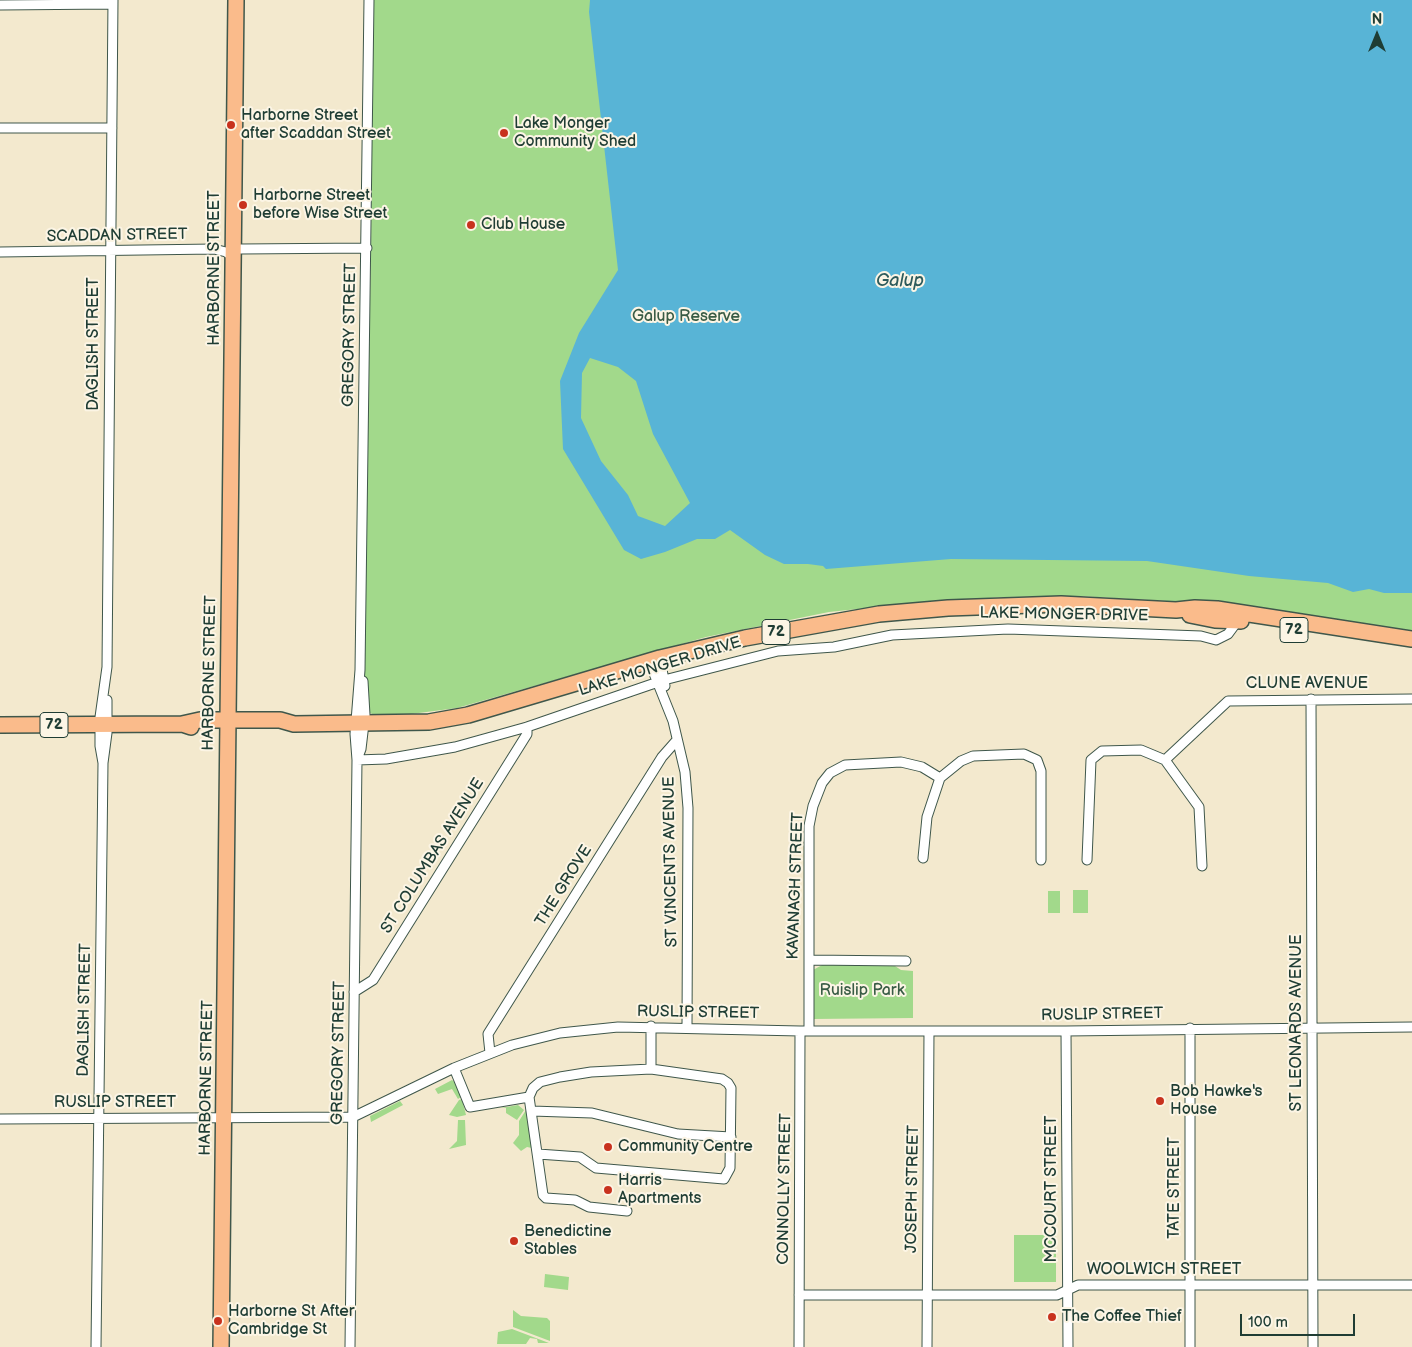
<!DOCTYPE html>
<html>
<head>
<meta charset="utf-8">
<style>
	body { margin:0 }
	#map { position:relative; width:1412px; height:1347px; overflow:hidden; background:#f3e9ce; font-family:"Balsamiq Sans",sans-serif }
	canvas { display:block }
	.north { position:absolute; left:1352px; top:10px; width:50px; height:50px; -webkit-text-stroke:4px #fcf5e5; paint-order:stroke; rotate:0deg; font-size:14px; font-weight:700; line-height:20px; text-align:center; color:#1f3d34 }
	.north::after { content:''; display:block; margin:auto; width:18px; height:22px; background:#1f3d34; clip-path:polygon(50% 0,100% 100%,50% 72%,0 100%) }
	.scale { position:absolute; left:1240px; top:1314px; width:115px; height:22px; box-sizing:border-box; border:2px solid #1f3d34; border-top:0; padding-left:6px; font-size:15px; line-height:18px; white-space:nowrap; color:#1f3d34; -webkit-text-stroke:4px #fcf5e5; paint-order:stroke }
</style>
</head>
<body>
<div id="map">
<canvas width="1412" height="1347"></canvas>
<div class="north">N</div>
<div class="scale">100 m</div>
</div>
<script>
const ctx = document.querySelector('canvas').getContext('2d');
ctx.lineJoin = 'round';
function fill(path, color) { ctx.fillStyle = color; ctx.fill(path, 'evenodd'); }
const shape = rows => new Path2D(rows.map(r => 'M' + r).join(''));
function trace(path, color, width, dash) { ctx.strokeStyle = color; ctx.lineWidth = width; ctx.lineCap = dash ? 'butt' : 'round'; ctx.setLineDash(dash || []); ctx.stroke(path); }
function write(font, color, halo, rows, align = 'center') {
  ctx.font = font + ' "Balsamiq Sans",sans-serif'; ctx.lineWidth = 4; ctx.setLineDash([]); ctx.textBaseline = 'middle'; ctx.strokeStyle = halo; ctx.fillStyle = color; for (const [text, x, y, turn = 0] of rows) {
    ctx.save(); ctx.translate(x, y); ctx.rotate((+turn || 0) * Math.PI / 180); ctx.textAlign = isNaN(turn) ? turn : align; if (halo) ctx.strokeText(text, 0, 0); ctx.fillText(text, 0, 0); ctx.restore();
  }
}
fill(shape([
	[373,0,1412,0,1412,634,1185,602,1079,596,1006,597,934,601,829,612,706,637,457,708,411,714,375,715,370,713,367,705,364,670,364,606,371,248],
	[1073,890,1088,890,1088,913,1073,913],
	[1048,891,1060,891,1060,913,1048,913],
	[824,964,892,964,901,970,913,971,913,1018,812,1019,813,970],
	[452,1080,457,1084,461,1097,458,1099,452,1089,438,1094,435,1089],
	[462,1099,466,1115,457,1117,449,1115,459,1100],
	[400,1101,403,1105,371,1122,370,1116],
	[518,1105,524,1110,517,1120,506,1113,506,1108,501,1108],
	[526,1110,532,1148,527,1147,521,1151,513,1143,519,1135,519,1121],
	[458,1120,465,1120,466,1145,449,1149,457,1141],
	[1014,1235,1056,1235,1056,1282,1014,1282],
	[545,1274,569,1277,568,1290,544,1287],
	[513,1310,521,1316,547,1318,550,1321,550,1341,513,1327],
	[512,1329,549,1343,538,1343,537,1339,530,1338,526,1344,497,1344,498,1332]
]), '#a2d98b');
fill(shape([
	[590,0,1412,0,1412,593,1384,593,1369,589,1353,592,1328,583,1249,576,1147,561,951,559,826,569,823,566,808,564,784,564,765,555,730,530,715,539,697,539,665,552,641,559,624,550,563,449,560,381,579,333,618,270,589,12],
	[590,358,618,367,636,381,653,434,690,503,665,526,638,516,628,495,601,461,581,418,582,373]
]), '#58b4d6');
const minor = shape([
	[0,5,113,4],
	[0,128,112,128],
	[241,249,367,248],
	[0,252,214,249,226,252,233,257],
	[660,658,665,686],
	[649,661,673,721,685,772,688,808,687,1027],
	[1311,699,1313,1347],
	[358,757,361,749,365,715,363,681],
	[357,760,386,759,455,747,527,727,664,680,778,651,834,647,892,635,1008,629,1201,636,1216,640,1228,634,1239,619],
	[1165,760,1228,701,1412,699],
	[103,763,100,746,100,717,107,667,113,0],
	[923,858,927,817,940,778,961,761,973,756,1024,754,1037,760,1041,771,1041,860],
	[1087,860,1091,760,1102,751,1141,750,1165,760,1199,807,1202,866],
	[809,960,906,961],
	[354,992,373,980,527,734,527,727],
	[1190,1028,1190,1347],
	[809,1031,809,826,813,806,822,783,830,773,845,765,901,762,922,767,940,778],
	[1066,1031,1068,1347],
	[490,1053,488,1034,662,757,677,740],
	[454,1068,470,1107,529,1097],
	[651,1069,651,1026],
	[532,1111,592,1113,678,1134,731,1137],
	[0,1119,353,1117,454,1068,512,1045,560,1033,618,1027,800,1031,1066,1031,1412,1027],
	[538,1154,580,1157,596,1168,724,1179,730,1168,731,1088,728,1083,722,1079,651,1069,591,1072,560,1077,540,1082,533,1088,529,1097,543,1195,546,1198,575,1200,589,1207,627,1211],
	[799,1295,1057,1295,1078,1285,1412,1285],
	[96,1347,103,763,107,733,107,700],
	[350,1347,357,760,355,734,360,670,369,0],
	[799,1347,800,1031],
	[927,1347,929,1031]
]);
const primary = shape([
	[1190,615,1215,620,1241,621],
	[182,724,200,720,280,720,294,724,429,722,468,715,660,658,745,638,879,614,948,608,1061,604,1176,610,1195,608,1217,609,1412,639],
	[0,725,182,724,191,727],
	[221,1347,236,0]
]);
trace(minor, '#3f574b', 11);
trace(primary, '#3f574b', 18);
trace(minor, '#fff', 9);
trace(primary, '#fabb8b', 15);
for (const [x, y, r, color] of [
	[231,125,5,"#c8321e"],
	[504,133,5,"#c8321e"],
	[243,205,5,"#c8321e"],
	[471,225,5,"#c8321e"],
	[1160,1101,5,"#c8321e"],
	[608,1147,5,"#c8321e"],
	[608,1190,5,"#c8321e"],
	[514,1241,5,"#c8321e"],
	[1052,1317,5,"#c8321e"],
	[218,1321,5,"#c8321e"]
]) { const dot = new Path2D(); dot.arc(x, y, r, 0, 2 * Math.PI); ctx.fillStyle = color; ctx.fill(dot); trace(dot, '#fcf5e5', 2); }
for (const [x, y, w] of [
	[1294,630,28],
	[776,632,28],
	[54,725,28]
]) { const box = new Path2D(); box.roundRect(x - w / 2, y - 12.5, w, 25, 4); ctx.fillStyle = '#fcf5e5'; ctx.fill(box); trace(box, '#1f3d34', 1); }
write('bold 15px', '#1f3d34', null, [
	["72",1294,630],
	["72",776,632],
	["72",54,725]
]);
write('16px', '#1f3d34', '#fcf5e5', [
	["Harborne Street",241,116],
	["after Scaddan Street",241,134],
	["Lake Monger",514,124],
	["Community Shed",514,142],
	["Harborne Street",253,196],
	["before Wise Street",253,214],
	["Club House",481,225],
	["Bob Hawke's",1170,1092],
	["House",1170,1110],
	["Community Centre",618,1147],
	["Harris",618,1181],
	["Apartments",618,1199],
	["Benedictine",524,1232],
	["Stables",524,1250],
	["Harborne St After",228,1312],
	["Cambridge St",228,1330],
	["The Coffee Thief",1062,1317]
], 'left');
write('16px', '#1f3d34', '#fcf5e5', [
	["SCADDAN STREET",117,236,-1],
	["HARBORNE STREET",215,268,-90],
	["GREGORY STREET",350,335,-89],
	["DAGLISH STREET",94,344,-90],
	["LAKE MONGER DRIVE",1064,615,1],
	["LAKE MONGER DRIVE",660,667,-17],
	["HARBORNE STREET",210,673,-89],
	["CLUNE AVENUE",1307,684],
	["ST COLUMBAS AVENUE",433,856,-58],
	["ST VINCENTS AVENUE",671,862,-91],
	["THE GROVE",564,886,-58],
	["KAVANAGH STREET",796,886,-88],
	["DAGLISH STREET",85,1010,-89],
	["RUSLIP STREET",698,1013,1],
	["RUSLIP STREET",1102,1015,-1],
	["ST LEONARDS AVENUE",1297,1023,-90],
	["GREGORY STREET",339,1053,-89],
	["HARBORNE STREET",207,1078,-89],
	["RUSLIP STREET",115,1103],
	["TATE STREET",1175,1188,-90],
	["CONNOLLY STREET",785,1189,-89],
	["JOSEPH STREET",913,1189,-89],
	["MCCOURT STREET",1052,1189,-90],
	["WOOLWICH STREET",1164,1270]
]);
write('16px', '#395c45', '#fcf5e5', [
	["Galup Reserve",686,317],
	["Ruislip Park",862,991]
]);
write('italic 18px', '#2d5b5c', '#fcf5e5', [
	["Galup",900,281]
]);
</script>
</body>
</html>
